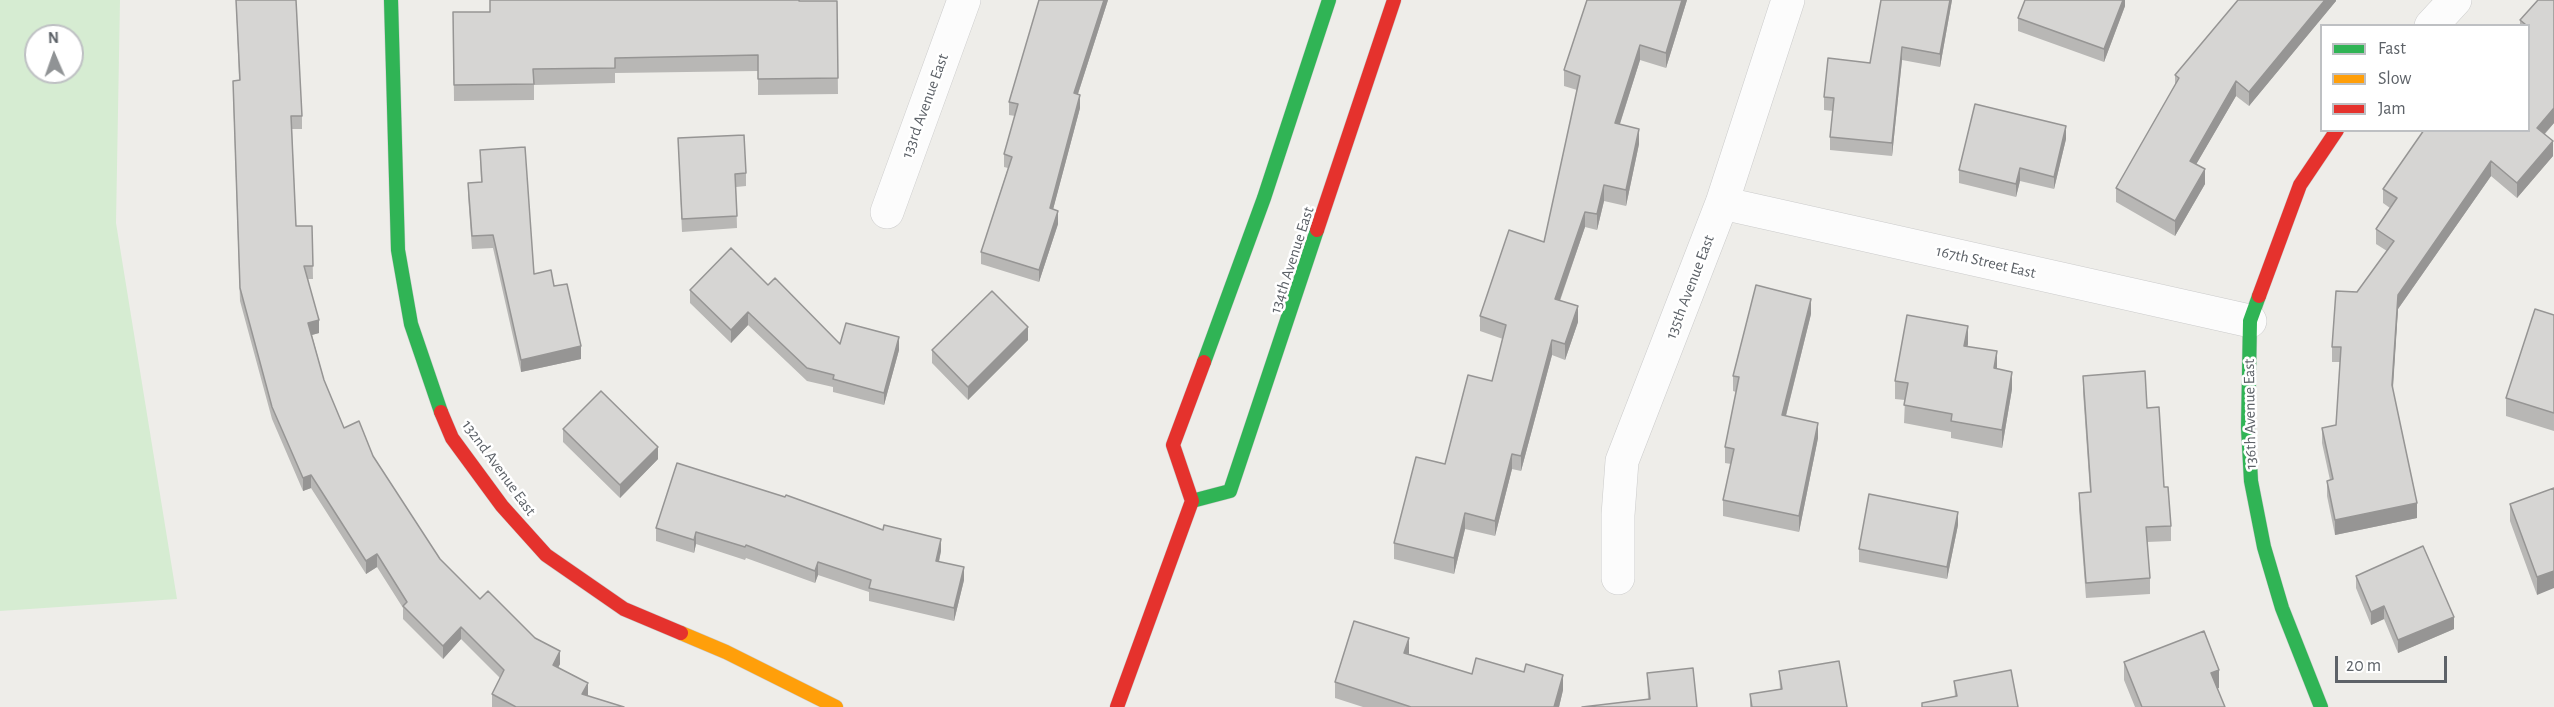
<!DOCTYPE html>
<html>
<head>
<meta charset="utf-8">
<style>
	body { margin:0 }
	#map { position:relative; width:2554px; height:707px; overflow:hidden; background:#eeede9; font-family:"Alegreya Sans",sans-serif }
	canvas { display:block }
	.legend { position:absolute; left:2320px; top:24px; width:210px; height:108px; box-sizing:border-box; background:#fff; border:2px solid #bec0c3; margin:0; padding:8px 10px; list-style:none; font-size:18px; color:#5d6268 }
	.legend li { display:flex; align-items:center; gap:12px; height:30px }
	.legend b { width:30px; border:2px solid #bec0c3 }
	.north { position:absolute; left:24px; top:24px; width:60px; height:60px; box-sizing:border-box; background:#fff; border:2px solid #bec0c3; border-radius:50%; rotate:358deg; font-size:16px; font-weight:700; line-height:24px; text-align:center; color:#5d6268 }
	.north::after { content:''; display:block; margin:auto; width:21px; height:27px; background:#909395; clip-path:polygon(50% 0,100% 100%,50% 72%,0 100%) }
	.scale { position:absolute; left:2335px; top:656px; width:112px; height:27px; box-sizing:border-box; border:3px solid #5d6268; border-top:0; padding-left:8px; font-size:18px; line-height:21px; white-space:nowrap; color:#5d6268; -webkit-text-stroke:4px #fff; paint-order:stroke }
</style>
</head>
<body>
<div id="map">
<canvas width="2554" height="707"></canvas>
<ul class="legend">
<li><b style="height:8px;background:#30b455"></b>Fast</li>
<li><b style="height:8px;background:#ff9f0a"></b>Slow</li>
<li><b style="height:8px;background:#e5322d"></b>Jam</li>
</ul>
<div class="north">N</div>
<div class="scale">20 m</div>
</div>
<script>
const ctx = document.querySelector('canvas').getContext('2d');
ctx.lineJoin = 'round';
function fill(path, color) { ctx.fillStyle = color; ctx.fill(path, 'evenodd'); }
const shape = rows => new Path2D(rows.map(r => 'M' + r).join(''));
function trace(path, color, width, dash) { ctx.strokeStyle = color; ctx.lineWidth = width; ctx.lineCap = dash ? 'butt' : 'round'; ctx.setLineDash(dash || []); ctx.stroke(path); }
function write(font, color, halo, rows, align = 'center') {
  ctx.font = font + ' "Alegreya Sans",sans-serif'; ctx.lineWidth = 5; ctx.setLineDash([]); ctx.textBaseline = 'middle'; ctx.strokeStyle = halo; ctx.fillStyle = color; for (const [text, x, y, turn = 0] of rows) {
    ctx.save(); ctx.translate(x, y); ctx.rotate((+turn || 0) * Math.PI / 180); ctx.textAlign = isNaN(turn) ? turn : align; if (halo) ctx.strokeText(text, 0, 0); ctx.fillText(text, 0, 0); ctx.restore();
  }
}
fill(shape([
	[0,0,120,0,116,223,177,599,0,611],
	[36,36,72,36,72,72,36,72]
]), '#d6ecd2');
const street = shape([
	[2431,26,2455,0],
	[1722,203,2250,321],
	[887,212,964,0],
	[1618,578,1618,515,1622,461,1722,203,1788,0]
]);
const fast = shape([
	[391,0,398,250,411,324,441,412],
	[2259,296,2250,321,2248,428,2251,481,2264,547,2282,608,2321,707],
	[1204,362,1264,198,1329,0],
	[1192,501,1230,491,1317,230]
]);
const slow = shape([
	[681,633,726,652,836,707]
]);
const jam = shape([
	[1317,230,1394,0],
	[2259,296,2300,185,2337,130],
	[441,412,452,438,502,506,546,555,624,609,681,633],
	[1117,707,1192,501,1173,445,1204,362]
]);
trace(street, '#cbcbcb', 34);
trace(fast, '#c9caca', 15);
trace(slow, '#c9caca', 15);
trace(jam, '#c9caca', 15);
trace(street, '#fcfcfc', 33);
trace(fast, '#30b455', 14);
trace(slow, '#ff9f0a', 14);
trace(jam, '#e5322d', 14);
fill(shape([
	[236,0,296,0,302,116,302,129,292,129,296,226,312,226,313,279,308,279,319,333,312,335,324,380,344,428,373,456,440,559,480,599,560,664,558,667,588,696,624,707,492,707,492,694,500,678,461,639,443,659,403,619,403,608,377,567,366,574,311,488,303,491,272,419,240,301,233,93,239,80],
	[1039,0,1108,0,1078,94,1080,108,1053,209,1058,224,1039,282,981,264,981,252,1008,168,1004,167,1004,154,1015,116,1009,115,1009,102],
	[1587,0,1687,0,1666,68,1640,60,1620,124,1639,144,1626,206,1604,201,1597,230,1585,227,1560,301,1578,322,1565,360,1552,355,1521,471,1512,469,1495,536,1465,529,1454,574,1394,559,1394,543,1445,464,1492,381,1503,339,1480,331,1480,316,1544,242,1577,90,1564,86,1564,70],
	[1881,0,1952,0,1940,67,1902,60,1892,156,1830,150,1830,137,1833,111,1824,110,1824,97,1870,63],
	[2125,0,2125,6,2104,62,2018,31,2018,18],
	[2336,0,2336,1,2249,106,2236,96,2196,164,2205,184,2175,236,2116,202,2116,188,2175,85,2175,75],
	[2554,0,2554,123,2545,134,2553,156,2517,198,2491,176,2398,309,2393,389,2417,518,2335,535,2327,496,2327,481,2330,480,2322,443,2322,428,2336,425,2340,362,2332,362,2332,347,2357,292,2387,251,2376,244,2376,229,2390,208,2383,203,2383,189,2529,130,2529,26,2520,26,2520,20],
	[799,1,837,1,838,94,758,95,758,71,615,73,615,83,534,85,534,100,454,101,453,12,490,12],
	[678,138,746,173,746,186,736,187,737,228,682,232],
	[2066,139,2054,189,2020,181,2016,197,1959,183,1959,170],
	[480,150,534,274,554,286,581,359,521,372,493,248,472,249,468,195,468,183,481,182],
	[768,285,840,344,899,350,884,405,833,392,833,387,807,381,748,325,731,343,690,303,690,290],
	[1811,314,1786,416,1818,438,1799,532,1723,516,1723,500,1731,464,1725,463,1725,447,1736,392,1733,391,1733,376],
	[2554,315,2554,431,2506,416,2506,398],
	[1028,340,968,400,932,363,932,350],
	[1968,344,1967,346,1997,369,2012,389,2002,448,1951,438,1951,432,1904,423,1905,400,1895,399,1895,381],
	[2083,376,2147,408,2164,487,2171,526,2171,541,2147,542,2150,578,2150,594,2086,598,2079,509,2079,493,2090,492,2083,392],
	[563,429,658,459,620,498,563,442],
	[2554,488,2537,595,2510,521,2510,504],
	[1958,525,1947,579,1859,562,1859,549],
	[656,528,941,551,939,562,964,580,954,621,869,601,869,592,818,575,815,583,746,558,745,560,696,544,694,553,656,541],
	[2356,576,2454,629,2398,653,2384,619,2371,625,2356,588],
	[1409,654,1472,674,1563,690,1559,707,1363,707,1335,698,1335,682],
	[2124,662,2219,688,2217,688,2225,707,2135,707,2124,680],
	[1779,671,1847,707,1750,707,1750,694,1780,689],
	[1647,673,1697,707,1648,699],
	[1954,681,2018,707,1922,707,1922,703,1955,697]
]), '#b8b7b5');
fill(shape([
	[1104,0,1108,0,1074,106,1074,93],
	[1682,0,1687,0,1666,68,1666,53],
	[1950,0,1952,0,1940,67,1940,54],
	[2123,0,2125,0,2125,6,2104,62,2104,49],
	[2325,0,2336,0,2336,1,2249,106,2249,92],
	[1640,45,1640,60,1615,139,1615,123],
	[1902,47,1902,60,1892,156,1892,143],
	[2236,81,2236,96,2190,175,2190,161],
	[1080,95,1080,108,1050,221,1050,208],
	[2554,108,2554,123,2537,142,2537,128],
	[2066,126,2066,139,2054,189,2054,177],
	[1639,129,1639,144,1626,206,1626,190],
	[2553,141,2553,156,2517,198,2517,183],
	[2491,161,2491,176,2398,309,2392,400,2392,385,2398,295],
	[2020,168,2020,181,2016,197,2016,184],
	[2205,169,2205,184,2175,236,2175,221],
	[1604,185,1604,201,1597,230,1597,214],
	[1058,211,1058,224,1039,282,1039,270],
	[1585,212,1585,227,1555,314,1555,299],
	[1811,299,1811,314,1782,431,1782,415],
	[1578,306,1578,322,1565,360,1565,344],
	[748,312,748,325,731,343,731,330],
	[319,320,319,333,308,336,308,323],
	[1968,326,1968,344,1964,363,1964,346],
	[1028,327,1028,340,968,400,968,387],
	[899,337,899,350,884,405,884,393],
	[1552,340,1552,355,1521,471,1521,456],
	[581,346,581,359,521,372,521,360],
	[1997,351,1997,369,1994,368],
	[2012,372,2012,389,2002,448,2002,430],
	[1818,423,1818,438,1799,532,1799,516],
	[658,447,658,459,620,498,620,485],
	[1512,454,1512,469,1495,536,1495,521],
	[311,475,311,488,303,491,303,478],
	[2417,503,2417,518,2335,535,2335,520],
	[1958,512,1958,525,1947,579,1947,567],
	[1465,513,1465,529,1454,574,1454,558],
	[696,532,696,544,694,553,694,540],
	[941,539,941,551,936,574,936,561],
	[377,554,377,567,366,574,366,561],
	[818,562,818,575,815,583,815,571],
	[964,567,964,580,954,621,954,608],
	[2554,571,2554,588,2537,595,2537,577],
	[2384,606,2384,619,2371,625,2371,612],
	[2454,617,2454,629,2398,653,2398,640],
	[461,627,461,639,443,659,443,646],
	[1409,638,1409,654,1404,653],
	[560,651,560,664,553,678,553,665],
	[2219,670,2219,688,2211,691,2211,673],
	[1563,675,1563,690,1559,707,1554,707],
	[588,683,588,696,582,694]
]), '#969594');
const building = shape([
	[236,0,296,0,302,116,291,116,296,226,312,226,313,266,304,266,319,320,308,323,324,380,344,428,359,421,373,456,440,559,480,599,488,591,535,638,560,651,553,665,588,683,582,694,624,707,516,707,492,694,504,670,461,627,443,646,403,606,407,602,377,554,366,561,311,475,303,478,272,407,240,288,233,81,240,80,236,0],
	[490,0,799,0,799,1,837,1,838,78,758,79,758,55,615,58,615,68,533,69,534,84,454,85,453,12,490,12,490,0],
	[1039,0,1104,0,1074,93,1080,95,1050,208,1058,211,1039,270,981,252,1012,157,1004,154,1018,104,1009,102,1039,0],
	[1587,0,1682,0,1666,53,1640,45,1615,123,1639,129,1626,190,1604,185,1597,214,1585,212,1555,299,1578,306,1565,344,1552,340,1521,456,1512,454,1495,521,1465,513,1454,558,1394,543,1416,457,1445,464,1468,375,1492,381,1506,325,1480,316,1509,230,1544,242,1580,76,1564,70,1587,0],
	[1881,0,1950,0,1940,54,1902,47,1892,143,1830,137,1834,98,1824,97,1828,58,1870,63,1881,0],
	[2025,0,2123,0,2104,49,2018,18,2025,0],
	[2238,0,2325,0,2249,92,2236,81,2190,161,2205,169,2175,221,2116,188,2179,78,2175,75,2238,0],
	[2538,0,2554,0,2554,108,2537,128,2553,141,2517,183,2491,161,2398,295,2392,385,2417,503,2335,520,2327,481,2333,479,2322,428,2336,425,2341,347,2332,347,2336,291,2357,292,2394,241,2376,229,2397,198,2383,189,2424,130,2529,130,2529,26,2524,26,2525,24,2520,20,2538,0],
	[1975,104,2066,126,2054,177,2020,168,2016,184,1959,170,1975,104],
	[744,135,746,173,735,174,737,216,682,219,678,138,744,135],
	[525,147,534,274,551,270,554,286,567,284,581,346,521,360,493,235,472,236,468,183,482,182,480,150,525,147],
	[731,248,768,285,775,278,840,344,846,323,899,337,884,393,833,379,834,375,807,368,748,312,731,330,690,290,731,248],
	[1756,285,1811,299,1782,415,1818,423,1799,516,1723,500,1734,449,1725,447,1739,377,1733,376,1756,285],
	[992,291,1028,327,968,387,932,350,992,291],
	[2535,309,2554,315,2554,413,2506,398,2535,309],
	[1907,315,1968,326,1964,346,1997,351,1994,368,2012,372,2002,430,1951,421,1952,414,1904,405,1908,383,1895,381,1907,315],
	[2145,371,2147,408,2159,407,2164,487,2168,487,2171,526,2146,527,2150,578,2086,583,2079,493,2091,492,2083,376,2145,371],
	[601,391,658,447,620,485,563,429,601,391],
	[677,463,785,497,786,495,883,530,884,525,941,539,936,561,964,567,954,608,869,588,871,580,818,562,815,571,746,545,745,547,696,532,694,540,656,528,677,463],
	[2554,488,2554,571,2537,577,2510,504,2554,488],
	[1869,494,1958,512,1947,567,1859,549,1869,494],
	[2423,546,2454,617,2398,640,2384,606,2371,612,2356,576,2423,546],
	[1354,621,1409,638,1404,653,1472,674,1476,658,1524,672,1526,664,1563,675,1554,707,1411,707,1335,682,1354,621],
	[2204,631,2219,670,2211,673,2225,707,2142,707,2124,662,2204,631],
	[1839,661,1847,707,1752,707,1750,694,1782,689,1779,671,1839,661],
	[1693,668,1697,707,1582,707,1650,699,1647,673,1693,668],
	[2011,670,2018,707,1922,707,1922,703,1957,696,1954,681,2011,670]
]);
fill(building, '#d6d5d3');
trace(building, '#969594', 1.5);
write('16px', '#5d6268', '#fff', [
	["133rd Avenue East",925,106,-70],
	["134th Avenue East",1292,260,-72],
	["167th Street East",1986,262,13],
	["135th Avenue East",1690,287,-69],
	["136th Avenue East",2250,414,-91],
	["132nd Avenue East",499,468,54]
]);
</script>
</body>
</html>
